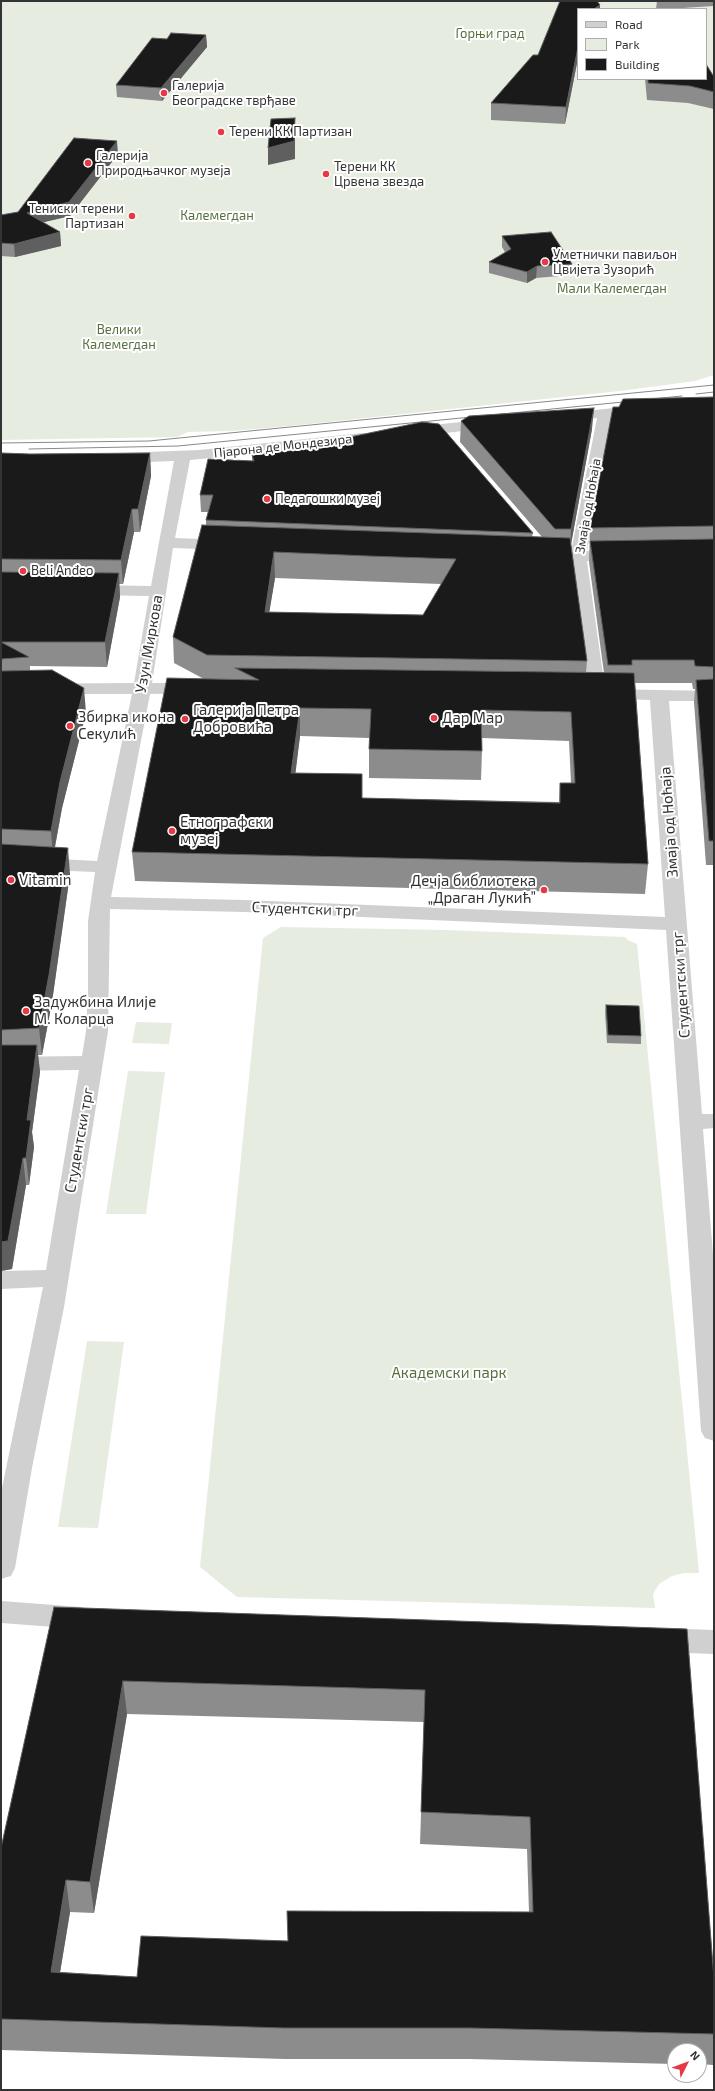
<!DOCTYPE html>
<html>
<head>
<meta charset="utf-8">
<style>
	body { margin:0 }
	#map { position:relative; width:715px; height:2091px; overflow:hidden; background:#fff; font-family:"Exo 2",sans-serif }
	canvas { display:block }
	.frame { position:absolute; inset:0; border:2px solid #333; pointer-events:none }
	.legend { position:absolute; left:577px; top:8px; width:130px; height:72px; box-sizing:border-box; background:#fff; border:1px solid #adadad; margin:0; padding:5px 7px; list-style:none; font-size:12px; color:#333 }
	.legend li { display:flex; align-items:center; gap:8px; height:20px }
	.legend b { width:20px; border:1px solid #adadad }
	.north { position:absolute; left:667px; top:2043px; width:40px; height:40px; box-sizing:border-box; background:#fff; border:1px solid #adadad; border-radius:50%; rotate:48deg; font-size:11px; font-weight:700; line-height:16px; text-align:center; color:#333 }
	.north::after { content:''; display:block; margin:auto; width:14px; height:18px; background:#e63946; clip-path:polygon(50% 0,100% 100%,50% 72%,0 100%) }
</style>
</head>
<body>
<div id="map">
<canvas width="715" height="2091"></canvas>
<div class="frame"></div>
<ul class="legend">
<li><b style="height:5px;background:#d0d0d0"></b>Road</li>
<li><b style="height:11px;background:#e6ecdf"></b>Park</li>
<li><b style="height:11px;background:#1a1a1a"></b>Building</li>
</ul>
<div class="north">N</div>
</div>
<script>
const ctx = document.querySelector('canvas').getContext('2d');
ctx.lineJoin = 'round';
function fill(path, color) { ctx.fillStyle = color; ctx.fill(path, 'evenodd'); }
const shape = rows => new Path2D(rows.map(r => 'M' + r).join(''));
function trace(path, color, width, dash) { ctx.strokeStyle = color; ctx.lineWidth = width; ctx.lineCap = dash ? 'butt' : 'round'; ctx.setLineDash(dash || []); ctx.stroke(path); }
function write(font, color, halo, rows, align = 'center') {
  ctx.font = font + ' "Exo 2",sans-serif'; ctx.lineWidth = 4; ctx.setLineDash([]); ctx.textBaseline = 'middle'; ctx.strokeStyle = halo; ctx.fillStyle = color; for (const [text, x, y, turn = 0] of rows) {
    ctx.save(); ctx.translate(x, y); ctx.rotate((+turn || 0) * Math.PI / 180); ctx.textAlign = isNaN(turn) ? turn : align; if (halo) ctx.strokeText(text, 0, 0); ctx.fillText(text, 0, 0); ctx.restore();
  }
}
fill(shape([
	[1,1,714,1,714,375,695,381,620,391,290,426,232,431,188,432,177,437,1,440],
	[578,9,706,9,706,79,578,79],
	[281,927,445,930,625,937,628,940,637,944,699,1573,684,1573,672,1576,659,1584,653,1594,655,1608,237,1597,200,1567,263,938],
	[136,1022,172,1023,169,1044,132,1043],
	[128,1071,165,1072,146,1214,106,1214],
	[87,1341,124,1342,98,1528,58,1527]
]), '#e6ecdf');
fill(shape([
	[641,405,646,406,648,409,646,412,612,417,587,551,619,551,625,552,627,556,625,560,619,561,587,561,605,689,714,691,714,701,669,701,702,1114,714,1114,714,1128,703,1129,714,1267,714,1441,705,1438,701,1431,666,930,244,912,110,909,108,1031,64,1307,32,1468,15,1568,11,1576,1,1579,1,1493,43,1287,1,1289,1,1271,46,1270,79,1070,1,1071,1,1057,82,1056,86,1031,88,990,88,921,95,872,1,868,1,856,97,861,132,694,1,694,1,684,134,683,149,596,89,595,83,594,81,590,83,586,89,585,151,586,174,461,120,463,115,461,112,458,115,455,120,453,199,450,363,433,368,435,371,438,368,441,363,443,190,460,175,538,227,540,233,542,235,545,233,548,227,550,173,548,152,683,196,683,202,684,205,688,202,692,196,693,150,694,111,897,244,900,665,917,650,700,591,698,588,694,570,562,543,562,537,561,535,557,537,553,543,552,571,552,597,418,564,422,559,420,556,417,559,414,641,405],
	[490,419,495,421,498,424,495,427,413,437,408,435,405,432,408,429,413,427,490,419],
	[1,1601,81,1607,91,1610,95,1618,91,1626,81,1629,1,1623,1,1601],
	[657,1628,714,1630,714,1654,657,1652,647,1648,643,1640,647,1632,657,1628]
]), '#d0d0d0');
trace(shape([
	[696,394,714,392],
	[651,399,682,396],
	[1,443,149,441,714,385],
	[29,449,178,446,633,401]
]), '#888', 1);
fill(shape([
	[657,1,714,1,714,6,667,9,656,9],
	[578,9,578,58,565,124,491,120,491,103,538,55],
	[206,35,207,47,162,101,117,97,116,85],
	[714,77,714,109,688,103,647,100,645,79,706,79],
	[118,154,70,216,43,222,60,232,61,246,15,257,1,256,1,215,18,212],
	[502,236,572,264,571,275,536,278,527,283,489,273,489,262,505,252,502,247],
	[714,397,714,865,706,865,694,702,695,689,693,689,692,683,635,683,648,864,645,894,135,881,132,852,204,679,174,663,173,637,206,525,206,520,208,512,201,512,200,495,252,461,252,455,533,533,532,537,542,537,460,442,461,421,592,429,571,544,587,661,586,673,604,673,589,562,590,528],
	[275,578,441,584,423,615,269,612],
	[300,736,369,738,369,778,481,780,482,751,482,738,569,741,571,783,560,783,559,802,362,798,362,774,295,773],
	[1,453,30,454,150,453,151,476,140,532,134,532,123,584,119,584,120,597,107,667,30,666,30,670,86,713,62,808,55,847,70,874,52,1002,42,1055,38,1055,40,1072,32,1132,34,1147,29,1185,26,1185,12,1269,1,1271],
	[606,1005,641,1036,641,1044,607,1043,605,1012],
	[54,1607,687,1629,714,1979,714,2058,713,2065,699,2064,699,2051,675,2051,675,2064,469,2059,284,2059,1,2050,1,1848],
	[127,1714,424,1722,420,1844,527,1849,529,1912,288,1941,137,1977,60,1972,70,1912,94,1913]
]), '#8c8c8c');
fill(shape([
	[600,5,600,9,594,9],
	[206,35,207,47,162,101,161,88],
	[578,47,578,58,565,124,566,107],
	[295,118,295,159,268,165,268,148],
	[117,141,118,154,70,216,28,226,27,213],
	[60,232,61,246,15,257,14,244],
	[537,266,536,278,527,283,527,272],
	[594,408,592,429,570,550,571,529],
	[150,453,151,476,140,532,138,509],
	[132,509,134,532,123,584,121,560],
	[274,552,275,578,265,638,265,612],
	[119,573,120,597,107,667,105,642],
	[84,688,86,713,62,808,53,857,51,831,60,782],
	[300,708,300,736,292,802,291,773],
	[68,848,70,874,52,1002,42,1055,39,1028],
	[37,1045,40,1072,32,1132,34,1147,29,1185,26,1158,27,1120],
	[23,1158,26,1185,12,1269,1,1271,1,1242],
	[123,1681,127,1714,94,1913,90,1882],
	[66,1880,70,1912,55,2003,51,1972]
]), '#5f5f5f');
const building = shape([
	[560,1,597,1,600,5,594,9,578,9,578,47,566,107,491,103,533,55,538,55,560,1],
	[171,33,206,35,161,88,116,85,152,38,167,39,171,33],
	[706,64,714,77,714,92,690,86,648,83,648,79,706,79,706,64],
	[295,118,294,141,268,148,271,119,295,118],
	[74,138,117,141,69,202,27,213,60,232,14,244,1,243,1,215,18,212,74,138],
	[551,232,572,264,537,266,527,272,489,262,511,249,502,236,551,232],
	[714,397,714,526,590,528,613,407,619,407,623,399,714,397],
	[594,408,571,529,555,529,461,421,469,416,594,408],
	[422,422,439,424,533,533,206,520,213,495,200,495,208,459,254,461,252,455,322,447,326,442,422,422],
	[1,453,30,454,150,453,138,509,132,509,121,560,1,559,1,453],
	[202,525,570,538,587,661,207,655,173,637,202,525],
	[274,552,368,556,456,559,423,615,265,612,274,552],
	[714,539,714,667,695,666,694,660,632,660,632,665,608,665,590,541,714,539],
	[1,572,119,573,105,642,1,642,1,572],
	[1,642,29,657,1,659,1,642],
	[235,668,634,673,648,864,132,852,167,678,259,680,235,668],
	[300,708,371,709,369,749,482,751,481,710,571,712,575,783,560,783,560,803,362,798,362,774,291,773,300,708],
	[52,670,84,688,60,782,51,831,1,829,1,671,52,670],
	[714,679,714,841,709,841,696,680,714,679],
	[1,844,68,848,49,975,39,1028,1,1030,1,844],
	[606,1005,639,1006,641,1036,608,1035,606,1005],
	[1,1045,37,1045,27,1120,31,1120,26,1158,23,1158,8,1241,1,1242,1,1045],
	[54,1607,687,1629,714,1979,714,2034,470,2028,283,2028,1,2019,1,1848,54,1607],
	[123,1681,425,1690,421,1812,530,1817,533,1912,287,1911,288,1941,141,1936,137,1977,51,1972,66,1880,90,1882,123,1681]
]);
fill(building, '#1a1a1a');
trace(building, '#5f5f5f', 1);
for (const [x, y, r, color] of [
	[164,93,4,"#e63946"],
	[221,132,4,"#e63946"],
	[88,163,4,"#e63946"],
	[326,174,4,"#e63946"],
	[132,216,4,"#e63946"],
	[545,262,4,"#e63946"],
	[267,499,4,"#e63946"],
	[23,571,4,"#e63946"],
	[434,718,4,"#e63946"],
	[185,719,4,"#e63946"],
	[70,726,4,"#e63946"],
	[172,831,4,"#e63946"],
	[11,880,4,"#e63946"],
	[544,890,4,"#e63946"],
	[26,1011,4,"#e63946"]
]) { const dot = new Path2D(); dot.arc(x, y, r, 0, 2 * Math.PI); ctx.fillStyle = color; ctx.fill(dot); trace(dot, '#fff', 1.5); }
write('13px', '#56703f', '#fff', [
	["Горњи град",490,34],
	["Калемегдан",217,216],
	["Мали Калемегдан",612,289],
	["Велики",119,330],
	["Калемегдан",119,345]
]);
write('13px', '#333', '#fff', [
	["Галерија",172,86],
	["Београдске тврђаве",172,101],
	["Терени КК Партизан",229,132],
	["Галерија",96,156],
	["Природњачког музеја",96,171],
	["Терени КК",334,167],
	["Црвена звезда",334,182],
	["Тениски терени",124,209,"right"],
	["Партизан",124,224,"right"],
	["Уметнички павиљон",553,255],
	["Цвијета Зузорић",553,270],
	["Педагошки музеј",275,499],
	["Beli Anđeo",31,571]
], 'left');
write('13px', '#333', '#fff', [
	["Пјарона де Мондезира",283,446,-6],
	["Змаја од Ноћаја",588,506,-80]
]);
write('15px', '#333', '#fff', [
	["Узун Миркова",149,644,-80],
	["Змаја од Ноћаја",669,822,-94],
	["Студентски трг",305,909,2],
	["Студентски трг",681,985,-94],
	["Студентски трг",79,1140,-80]
]);
write('15px', '#333', '#fff', [
	["Галерија Петра",193,710],
	["Добровића",193,727],
	["Збирка икона",78,717],
	["Секулић",78,734],
	["Дар Мар",442,718],
	["Етнографски",180,822],
	["музеј",180,839],
	["Vitamin",19,880],
	["Дечја библиотека",536,881,"right"],
	["„Драган Лукић”",536,898,"right"],
	["Задужбина Илије",34,1002],
	["М. Коларца",34,1019]
], 'left');
write('15px', '#56703f', '#fff', [
	["Академски парк",449,1373]
]);
</script>
</body>
</html>
